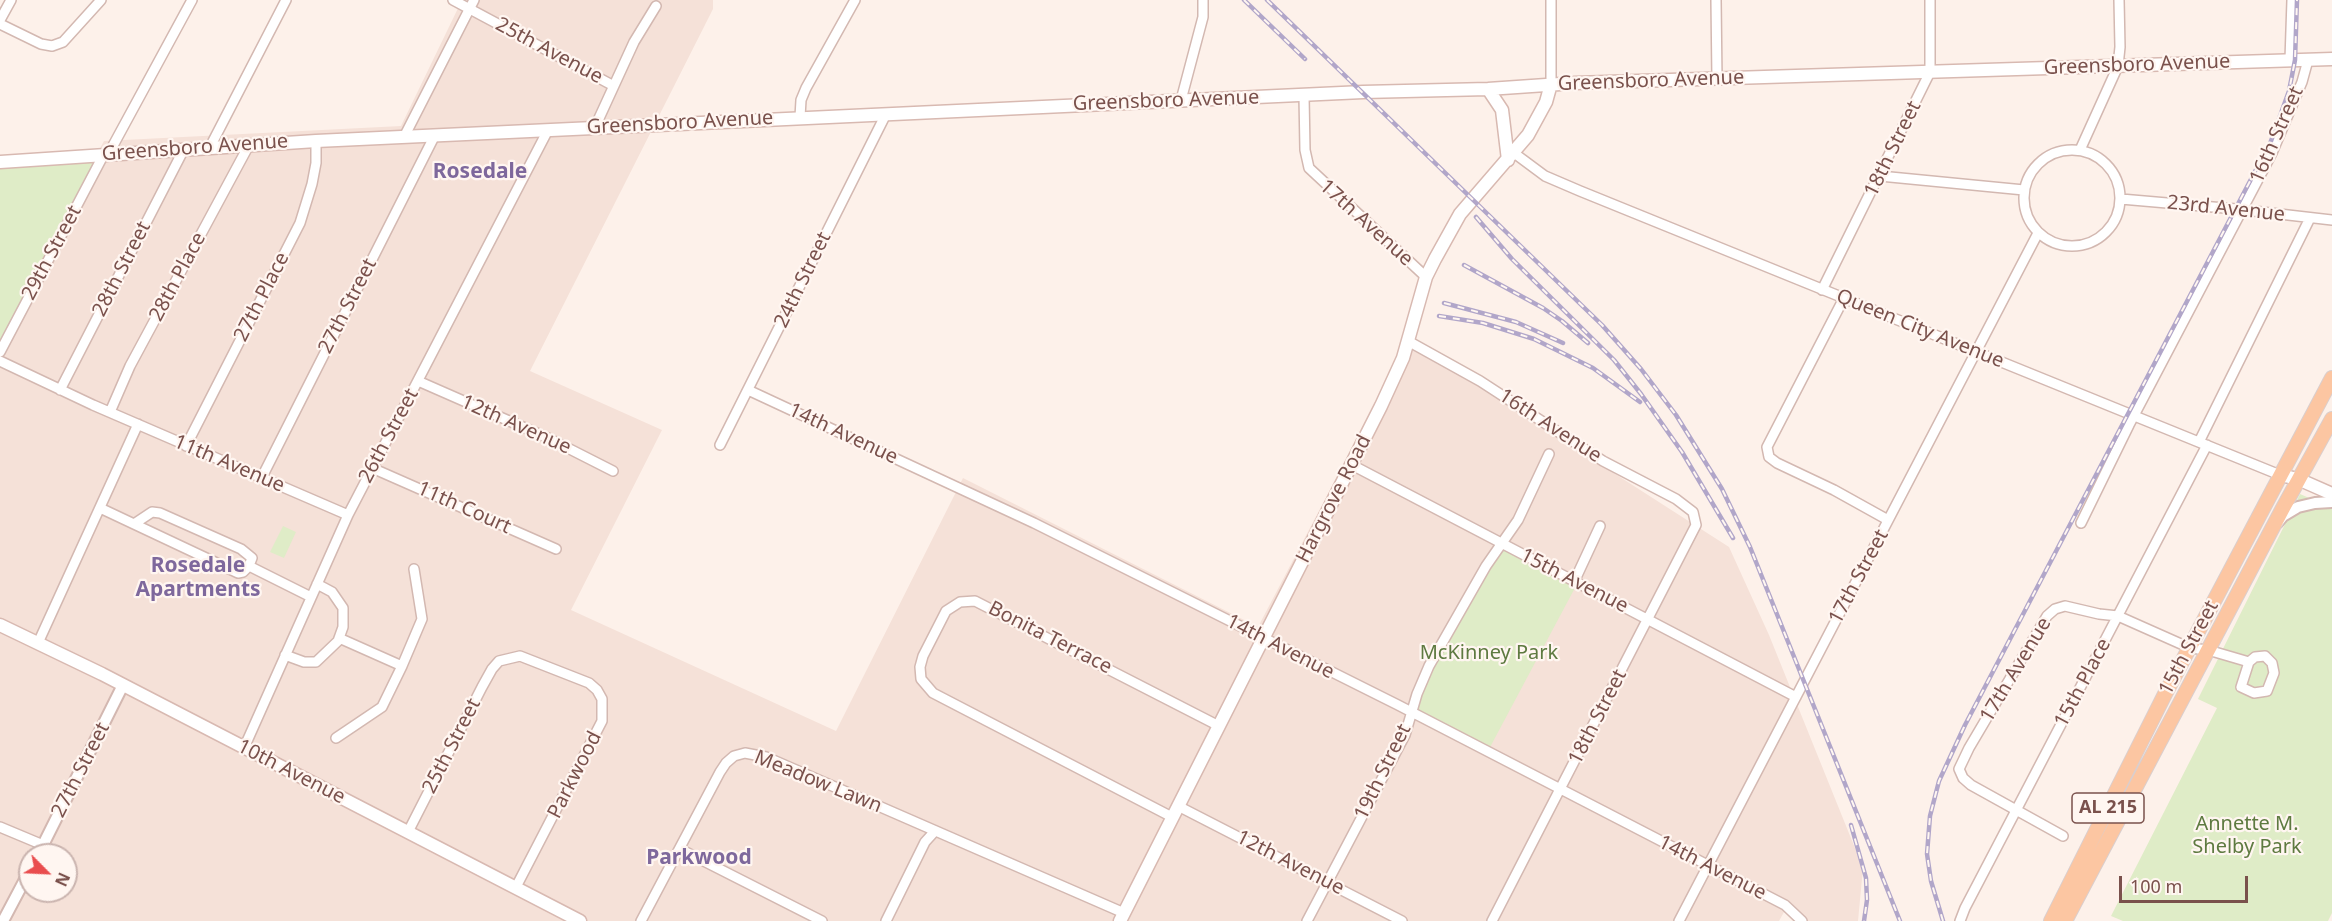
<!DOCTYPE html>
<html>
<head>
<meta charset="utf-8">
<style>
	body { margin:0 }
	#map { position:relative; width:2332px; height:921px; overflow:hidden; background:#fdf1ea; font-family:"Noto Sans",sans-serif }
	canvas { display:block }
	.north { position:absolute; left:18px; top:843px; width:60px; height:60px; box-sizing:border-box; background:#fff6f1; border:2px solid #cab4af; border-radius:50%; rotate:114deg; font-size:16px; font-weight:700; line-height:24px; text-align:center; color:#7a514c }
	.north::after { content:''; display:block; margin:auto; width:21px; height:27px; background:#e94d4e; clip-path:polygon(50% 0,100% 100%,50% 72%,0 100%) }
	.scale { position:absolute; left:2119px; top:876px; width:129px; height:27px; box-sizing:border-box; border:3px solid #7a514c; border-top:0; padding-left:8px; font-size:18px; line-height:21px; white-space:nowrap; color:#7a514c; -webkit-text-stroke:4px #fff6f1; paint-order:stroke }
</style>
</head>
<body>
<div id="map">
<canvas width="2332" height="921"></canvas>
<div class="north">N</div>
<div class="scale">100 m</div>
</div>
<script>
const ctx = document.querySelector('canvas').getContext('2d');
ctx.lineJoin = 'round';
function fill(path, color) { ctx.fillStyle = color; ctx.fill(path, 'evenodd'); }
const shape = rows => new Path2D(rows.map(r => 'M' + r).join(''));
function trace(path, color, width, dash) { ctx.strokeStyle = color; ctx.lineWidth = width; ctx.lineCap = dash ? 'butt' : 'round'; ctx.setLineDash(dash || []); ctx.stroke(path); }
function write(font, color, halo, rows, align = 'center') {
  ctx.font = font + ' "Noto Sans",sans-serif'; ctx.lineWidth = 4.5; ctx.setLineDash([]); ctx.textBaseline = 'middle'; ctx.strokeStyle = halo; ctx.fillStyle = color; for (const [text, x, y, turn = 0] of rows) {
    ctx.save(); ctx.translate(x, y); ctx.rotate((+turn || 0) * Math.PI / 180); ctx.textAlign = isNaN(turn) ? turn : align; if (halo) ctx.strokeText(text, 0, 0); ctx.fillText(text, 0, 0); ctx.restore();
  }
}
fill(shape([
	[462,0,713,0,713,9,530,371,662,430,571,610,836,731,963,478,1258,627,1408,341,1729,547,1769,635,1863,868,1858,921,1800,921,1784,912,1779,921,0,921,0,332,104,141,401,126],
	[30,855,66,855,66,891,30,891]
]), '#f5e1d8');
fill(shape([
	[104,154,0,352,0,162],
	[2300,494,2332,508,2332,913,2328,921,2123,921,2111,916,2217,708,2198,699],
	[283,526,296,532,284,558,270,552],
	[1500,543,1577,584,1488,751,1411,711,1417,694]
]), '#dfecc7');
const minor = shape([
	[453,0,612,85],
	[1551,0,1551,84],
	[1716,0,1717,79],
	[0,20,11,0],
	[0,24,41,44,52,46,63,42,101,0],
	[2290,60,2292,0],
	[1304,96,1305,150,1309,168,1426,277],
	[1181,100,1203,17,1203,0],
	[800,117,801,100,806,88,855,0],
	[595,127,634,42,656,6],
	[404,137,474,0],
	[210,147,286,0],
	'2024 198a48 48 0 1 1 96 0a48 48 0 1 1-96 0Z',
	[2080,150,2118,66,2120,47,2119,0],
	[109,153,192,0],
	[1514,153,1545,176,1580,191,2280,475],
	[1880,176,2024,190],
	[2121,199,2236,209,2332,220],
	[1822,290,1930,72,1930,0],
	[1844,298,1767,447,1769,457,1777,463,1834,490,1888,520],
	[1408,341,1480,381,1603,461,1676,499,1693,512,1696,525,1492,921],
	[0,352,104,154],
	[0,361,93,405,348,515],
	[418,381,548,438,613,471],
	[60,390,184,149],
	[748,390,1034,523,1398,705,1785,905,1802,921],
	[110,412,130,366,249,145],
	[2199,442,2310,218],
	[720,445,886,114],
	[186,446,300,223,312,184,316,163,316,141],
	[1352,465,1796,697],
	[372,468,556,549],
	[262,477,435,135],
	[100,508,238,573,243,572,249,566,311,597],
	[2081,523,2129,425,2272,153,2302,82,2308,60],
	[134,524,152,512,160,513,241,549,252,558,249,566],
	[1574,582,1600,526],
	[339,638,402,666],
	[38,643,138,424],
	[285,655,304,662,316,662,338,641,343,627,343,608,332,592,317,584],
	[2265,656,2272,663,2274,673,2267,691,2254,693,2241,687,2249,662,2255,657,2265,656],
	[336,738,382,707,402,666,422,619,414,569],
	[244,748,348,515,548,130],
	[1178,806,1402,921],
	[1172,817,933,693,921,679,920,667,923,656,946,611,960,602,975,601,1219,726],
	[0,827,43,845],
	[408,832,482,687,492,669,499,661,520,656,589,683,597,690,602,699,602,721,516,887],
	[2063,836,1971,785,1963,778,1959,769,1969,748,2047,616,2055,609,2065,606,2099,614,2118,616,2190,648,2208,650,2249,662],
	[680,849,822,921],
	[641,921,720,772,726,763,734,756,745,753,766,757,1124,913],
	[886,921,925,842,935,831],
	[1307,921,1405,735,1417,694,1429,666,1486,566,1518,520,1549,454],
	[1679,921,2038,233],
	[1960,921,1965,908,2207,445]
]);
const tertiary = shape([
	[2277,523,2283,516,2298,507,2315,503,2332,502],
	[38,855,123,685],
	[3,921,30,870]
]);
const secondary = shape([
	[1488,89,1502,110,1508,160],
	[0,162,316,141,1363,92,1488,89,1575,83,2332,59],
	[2280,475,2298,479,2332,494],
	[0,625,102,674,580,921],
	[1120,921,1381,406,1403,358,1426,277,1435,259,1460,214,1528,135,1546,102,1551,84]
]);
const primary = shape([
	[2051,921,2165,694,2332,378],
	[2065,921,2283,508,2332,419]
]);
trace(minor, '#d3b8b1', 12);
trace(tertiary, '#d3b8b1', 14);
trace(secondary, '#d8b9b1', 15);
trace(primary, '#dacecd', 16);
trace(minor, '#fff', 9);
trace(tertiary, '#fff', 10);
trace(secondary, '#fff', 12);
trace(primary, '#fcc6a2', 14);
const rail = shape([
	[1244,0,1305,59],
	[1267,0,1602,325,1641,369,1676,415,1722,489,1750,547,1900,921],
	[1476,217,1512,259,1614,360,1641,394,1682,452,1733,538],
	[1464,265,1543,308,1562,321,1588,343],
	[1444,303,1516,322,1563,343],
	[1439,316,1483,323,1534,339,1593,368,1640,402],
	[1851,825,1866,878,1867,900,1864,921],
	[1943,921,1931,881,1927,854,1930,816,1939,781,1965,725,2271,141,2289,91,2295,60,2297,0]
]);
trace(rail, '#b1a6c9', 4.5);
trace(rail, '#fff6f1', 2, [7]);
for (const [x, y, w] of [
	[2108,808,72]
]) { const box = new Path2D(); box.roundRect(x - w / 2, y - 15, w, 30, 4.5); ctx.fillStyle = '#fff6f1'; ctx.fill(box); trace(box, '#7a514c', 1.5); }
write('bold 18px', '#7a514c', null, [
	["AL 215",2108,808]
]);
write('20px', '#7a514c', '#fff6f1', [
	["25th Avenue",549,51,28],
	["Greensboro Avenue",2137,65,-2],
	["Greensboro Avenue",1651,81,-2],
	["Greensboro Avenue",1166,101,-2],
	["Greensboro Avenue",680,123,-3],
	["16th Street",2277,135,-66],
	["Greensboro Avenue",195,148,-4],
	["18th Street",1893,149,-64],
	["23rd Avenue",2226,209,6],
	["17th Avenue",1366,223,42],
	["29th Street",52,253,-62],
	["28th Street",122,269,-63],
	["28th Place",178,277,-62],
	["24th Street",803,280,-64],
	["27th Place",262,297,-63],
	["27th Street",348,306,-63],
	["Queen City Avenue",1920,329,22],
	["12th Avenue",516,425,24],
	["16th Avenue",1550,426,33],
	["14th Avenue",843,434,25],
	["26th Street",389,436,-62],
	["11th Avenue",229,464,23],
	["Hargrove Road",1334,499,-63],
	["11th Court",464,508,24],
	["17th Street",1859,577,-62],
	["15th Avenue",1574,581,27],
	["Bonita Terrace",1050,638,27],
	["14th Avenue",1280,647,27],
	["15th Street",2189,648,-62],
	["17th Avenue",2016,670,-59],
	["15th Place",2083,683,-62],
	["18th Street",1598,717,-63],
	["25th Street",452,746,-63],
	["27th Street",81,770,-63],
	["10th Avenue",291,772,27],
	["19th Street",1383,772,-64],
	["Parkwood",575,775,-63],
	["Meadow Lawn",818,782,22],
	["12th Avenue",1290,863,27],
	["14th Avenue",1712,868,27]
]);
write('20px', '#5e7a40', '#fff6f1', [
	["McKinney Park",1489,653],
	["Annette M.",2247,824],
	["Shelby Park",2247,847]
]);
write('bold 21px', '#7e689c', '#fff6f1', [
	["Rosedale",480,172],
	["Rosedale",198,566],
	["Apartments",198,590],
	["Parkwood",699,858]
]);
</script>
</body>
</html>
